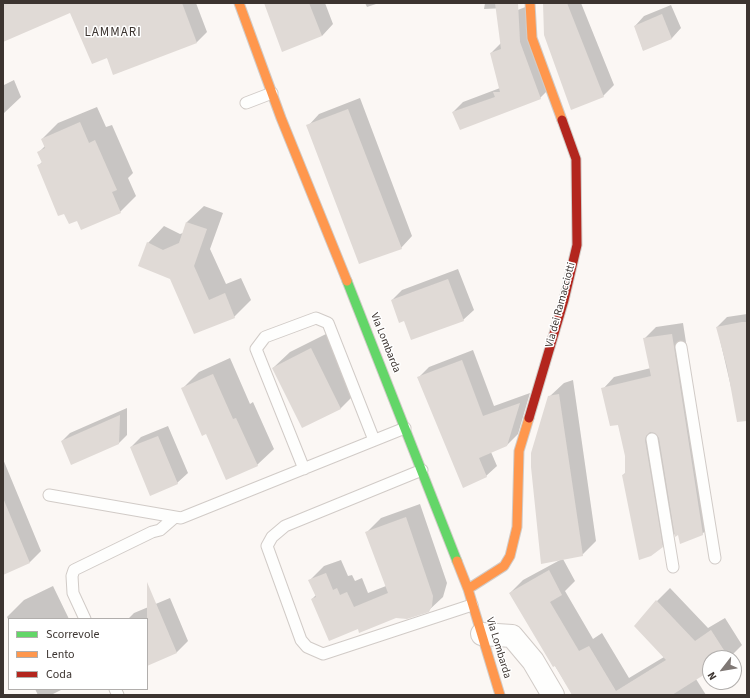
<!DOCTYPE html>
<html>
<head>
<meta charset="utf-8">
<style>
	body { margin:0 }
	#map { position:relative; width:750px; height:698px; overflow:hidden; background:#fbf7f4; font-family:"Source Sans 3",sans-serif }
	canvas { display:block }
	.frame { position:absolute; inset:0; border:4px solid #3c3430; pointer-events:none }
	.legend { position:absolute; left:8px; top:618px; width:140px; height:72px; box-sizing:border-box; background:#fff; border:1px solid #b1aeac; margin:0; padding:5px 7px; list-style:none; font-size:12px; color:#3c3430 }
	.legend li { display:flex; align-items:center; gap:8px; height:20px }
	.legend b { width:20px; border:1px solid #b1aeac }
	.north { position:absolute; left:702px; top:650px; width:40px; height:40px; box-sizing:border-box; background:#fff; border:1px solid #b1aeac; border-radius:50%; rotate:239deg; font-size:11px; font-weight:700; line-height:16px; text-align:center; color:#3c3430 }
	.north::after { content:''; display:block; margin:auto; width:14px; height:18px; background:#7f7875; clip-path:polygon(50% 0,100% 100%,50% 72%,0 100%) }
</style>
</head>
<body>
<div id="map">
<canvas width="750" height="698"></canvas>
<div class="frame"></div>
<ul class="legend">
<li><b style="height:5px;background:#63d668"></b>Scorrevole</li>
<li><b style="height:5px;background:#ff974d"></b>Lento</li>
<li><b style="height:5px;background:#b3261e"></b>Coda</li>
</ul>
<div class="north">N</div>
</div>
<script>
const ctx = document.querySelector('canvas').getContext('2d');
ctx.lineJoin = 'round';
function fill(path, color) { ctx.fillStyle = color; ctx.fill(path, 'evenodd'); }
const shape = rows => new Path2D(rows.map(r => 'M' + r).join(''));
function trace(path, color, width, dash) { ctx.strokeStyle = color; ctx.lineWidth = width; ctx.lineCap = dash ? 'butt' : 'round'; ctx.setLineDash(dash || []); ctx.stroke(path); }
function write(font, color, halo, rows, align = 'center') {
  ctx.font = font + ' "Source Sans 3",sans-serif'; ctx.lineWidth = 3; ctx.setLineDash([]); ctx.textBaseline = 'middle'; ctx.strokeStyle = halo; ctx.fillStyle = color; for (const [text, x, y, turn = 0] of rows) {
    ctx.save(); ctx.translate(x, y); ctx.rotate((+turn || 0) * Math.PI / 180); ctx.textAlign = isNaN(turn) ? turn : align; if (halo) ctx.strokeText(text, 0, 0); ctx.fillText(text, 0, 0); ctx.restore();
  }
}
fill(shape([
	[3,3,196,3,207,32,197,42,114,74,107,57,71,12,3,32],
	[265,3,325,3,333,24,322,36],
	[365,3,379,3,367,7],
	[485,3,512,3,507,8,484,9],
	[546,3,581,3,614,85,603,96],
	[671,5,681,28,672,38,643,50,635,26,644,16],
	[528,6,551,87,540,98,453,112,463,102,500,88,491,53,501,43,510,13],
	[14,80,21,97,3,114,3,83,4,85],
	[360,98,412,236,401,248,308,126,319,114],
	[97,107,106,127,112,125,133,173,128,178,136,196,120,212,77,220,38,166,43,161,39,152,45,146,42,139,58,123],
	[204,206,223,213,210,249,226,284,241,278,251,300,234,317,171,278,148,243,164,226,180,234,183,233,187,222],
	[458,269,474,310,463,320,404,320,392,300,402,290],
	[747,314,747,408,731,387,717,327,727,317],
	[683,323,714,523,702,534,676,533,662,546,623,475,626,472,626,456,618,423,603,389,614,377,651,368,644,339,656,327],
	[328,333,357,392,340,409,273,368,290,352],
	[473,350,494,406,530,393,518,434,507,445,491,452,497,466,486,476,418,378,429,367],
	[230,358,250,404,253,402,274,449,257,465,206,433,183,388,199,372],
	[573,380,596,541,582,555,563,559,575,581,565,591,593,639,602,633,629,678,664,657,657,601,670,588,708,628,725,618,742,645,729,658,710,658,710,670,696,679,706,695,573,695,510,593,523,580,560,560,549,397,564,383],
	[127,408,127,435,118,444,62,441,70,433],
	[168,426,188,473,177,483,131,447,141,437],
	[3,459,41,551,30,562,5,573,3,567],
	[420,504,447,583,443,597,428,611,395,617,359,628,312,599,316,595,310,580,324,566,341,560,348,576,352,575,355,581,362,578,368,593,386,586,367,532,381,518],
	[53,586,69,619,9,619,9,621,7,617,24,600],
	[170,598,188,641,177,652,147,665,147,619,128,619,134,613],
	[35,689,63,689,51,695,38,695]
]), '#0003');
fill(shape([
	[3,3,182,3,197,43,113,75,107,58,92,64,70,13,3,42],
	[264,3,309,3,322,36,282,52],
	[495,3,518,3,520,42,541,99,460,130,452,112,495,97,493,92,500,92,490,53,501,49],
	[543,3,567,3,604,97,571,110,544,35],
	[662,14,672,39,643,51,634,26],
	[348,109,402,249,359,264,306,125],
	[80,122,89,143,95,140,117,190,112,192,121,213,81,230,77,221,69,224,64,214,58,216,37,165,42,163,37,152,45,148,41,139],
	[186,222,207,229,194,266,209,300,225,293,235,318,194,334,170,279,138,266,147,242,163,250,179,243],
	[448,279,464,321,411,340,404,321,399,323,391,300],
	[742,322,747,322,747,421,737,422,727,367,716,327],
	[672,334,703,535,680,544,678,535,675,537,659,438,655,433,650,432,646,436,645,440,663,547,651,556,639,560,622,475,625,474,625,456,618,425,610,426,601,388,651,376,643,338],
	[311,348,341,409,302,428,272,368],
	[462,360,483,416,520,403,507,446,479,458,487,477,463,488,417,377],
	[213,374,233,419,236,418,258,466,226,480,206,434,202,436,181,388],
	[559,394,583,556,541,564,531,467,531,453,548,396],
	[120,415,119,444,71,465,61,441],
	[158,436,178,484,150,496,130,447],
	[3,498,30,563,3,575],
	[406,517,433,596,432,606,429,612,407,619,396,618,359,633,358,629,329,641,311,599,316,597,308,580,326,573,333,590,337,588,340,595,347,592,354,607,388,593,365,532],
	[549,570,562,595,550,602,579,651,589,646,616,691,666,660,634,626,656,600,695,641,711,630,729,658,710,658,710,671,672,695,572,695,555,666,553,667,509,593],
	[147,582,177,653,147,666]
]), '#e0dad6');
const lane = shape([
	[246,103,272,93],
	[681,347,715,558],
	[652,439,673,567],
	[304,469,256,349,265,337,316,318,328,323,374,440],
	[422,470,285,526,272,537,267,546,301,640,307,647,323,654,472,605],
	[49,495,181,518,405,428],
	[85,619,73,593,72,576,74,570,152,532,160,530,175,517],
	[115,689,118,695]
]);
const street = shape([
	[482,634,512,636,533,661,553,695]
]);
const fast = shape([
	[347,281,457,561]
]);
const slow = shape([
	[239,3,281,118,347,281],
	[530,3,532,38,562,120],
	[457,561,468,589,500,695],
	[468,589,504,566,510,556,517,527,519,451,529,418]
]);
const jam = shape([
	[529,418,564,300,577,245,576,159,562,120]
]);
trace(lane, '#d1cbc7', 13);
trace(street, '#d1cbc7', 24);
trace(fast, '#d1cbc7', 11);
trace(slow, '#d1cbc7', 11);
trace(jam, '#d1cbc7', 11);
trace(lane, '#fefefd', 11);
trace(street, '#fefefd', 22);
trace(fast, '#63d668', 9);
trace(slow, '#ff974d', 9);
trace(jam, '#b3261e', 9);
write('11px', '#3c3430', '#fff', [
	["Via dei Ramacciotti",561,305,-75],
	["Via Lombarda",385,343,68],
	["Via Lombarda",498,648,73]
]);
ctx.letterSpacing = '1px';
write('13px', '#3c3430', '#fff', [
	["LAMMARI",113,33]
]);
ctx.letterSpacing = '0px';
</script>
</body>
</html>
